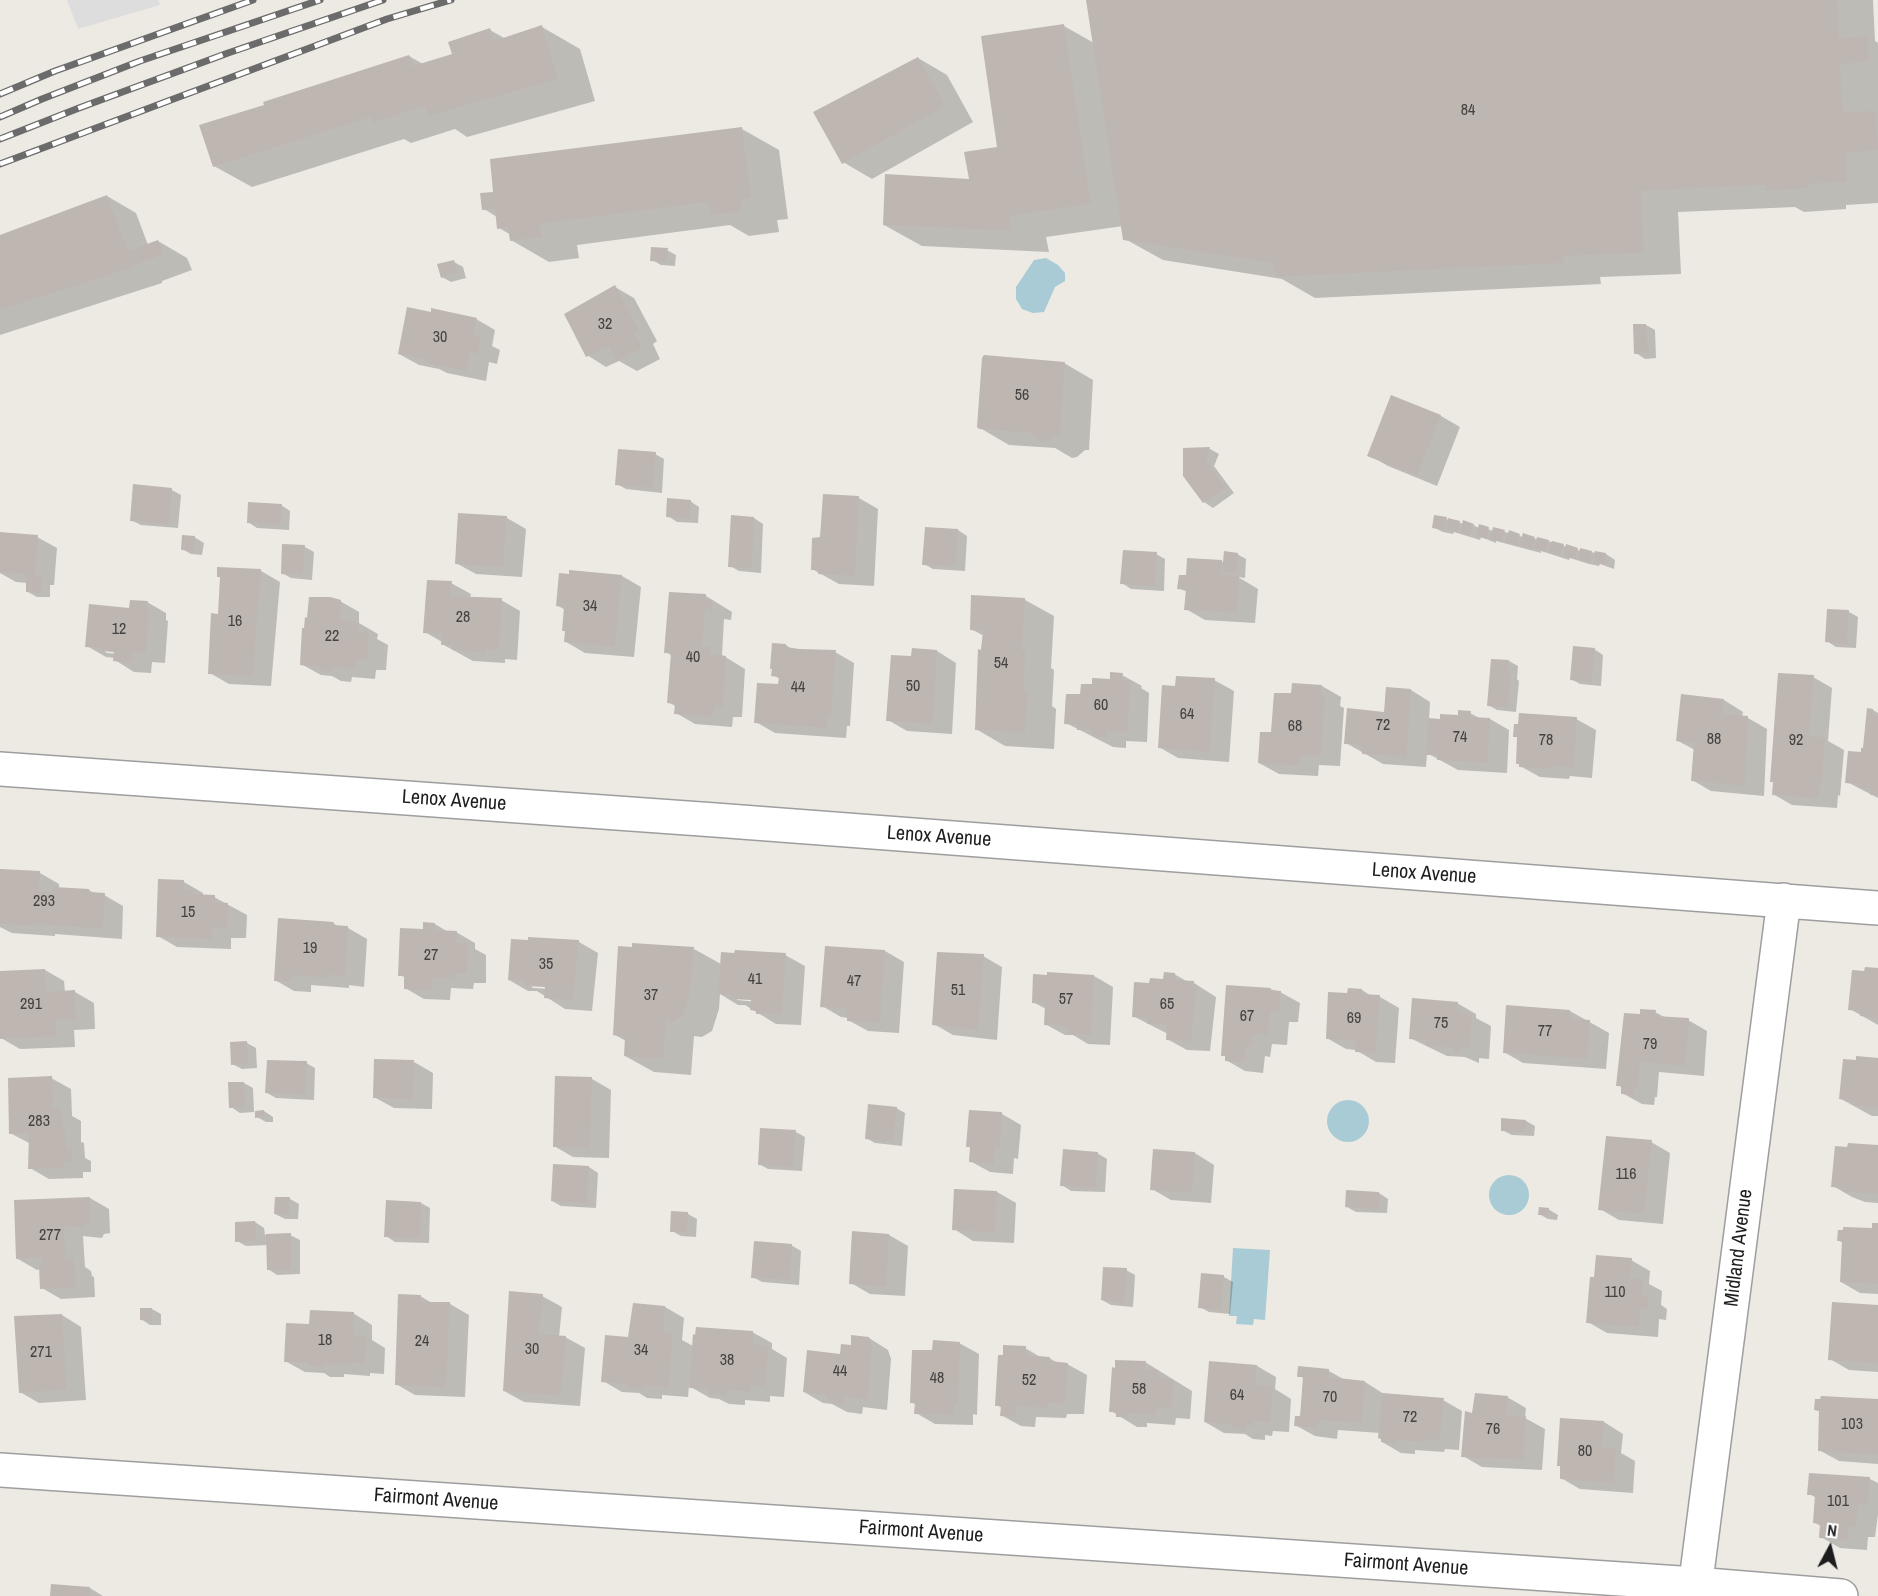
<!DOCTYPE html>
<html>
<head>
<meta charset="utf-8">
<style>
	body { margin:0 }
	#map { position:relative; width:1878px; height:1596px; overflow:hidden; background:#edeae4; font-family:"Archivo Narrow",sans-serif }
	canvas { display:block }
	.north { position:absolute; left:1800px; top:1518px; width:60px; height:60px; -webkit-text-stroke:4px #fff; paint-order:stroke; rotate:7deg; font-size:16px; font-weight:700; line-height:24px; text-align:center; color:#1d1d1d }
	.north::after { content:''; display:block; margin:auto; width:21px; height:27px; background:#1d1d1d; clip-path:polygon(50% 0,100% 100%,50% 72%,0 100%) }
</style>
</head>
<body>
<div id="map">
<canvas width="1878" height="1596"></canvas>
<div class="north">N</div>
</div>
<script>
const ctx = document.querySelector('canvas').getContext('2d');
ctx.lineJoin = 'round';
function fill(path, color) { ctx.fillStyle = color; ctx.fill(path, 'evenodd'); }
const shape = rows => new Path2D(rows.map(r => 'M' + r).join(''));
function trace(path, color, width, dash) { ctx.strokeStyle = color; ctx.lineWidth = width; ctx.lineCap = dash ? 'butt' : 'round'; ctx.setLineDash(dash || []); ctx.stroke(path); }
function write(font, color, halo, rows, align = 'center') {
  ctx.font = font + ' "Archivo Narrow",sans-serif'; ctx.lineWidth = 4.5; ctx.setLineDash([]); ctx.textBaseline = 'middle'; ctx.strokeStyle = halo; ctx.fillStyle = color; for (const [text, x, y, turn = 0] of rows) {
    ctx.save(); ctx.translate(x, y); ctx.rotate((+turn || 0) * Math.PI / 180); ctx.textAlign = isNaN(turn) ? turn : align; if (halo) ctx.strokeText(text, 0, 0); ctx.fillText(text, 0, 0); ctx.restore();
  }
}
fill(shape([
	[67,0,158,0,160,5,78,29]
]), '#ddd');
fill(shape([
	[1046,258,1058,265,1065,273,1065,281,1055,287,1044,312,1033,313,1022,309,1016,299,1016,287,1034,260],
	'1327 1121a21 21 0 1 1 42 0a21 21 0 1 1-42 0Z',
	'1489 1195a20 20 0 1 1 40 0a20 20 0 1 1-40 0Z',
	[1233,1248,1270,1250,1265,1320,1254,1319,1253,1325,1236,1324,1237,1316,1229,1316]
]), '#a9cbd5');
fill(shape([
	[1104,0,1873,0,1875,41,1878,43,1878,203,1846,205,1846,209,1804,212,1795,207,1678,212,1681,274,1600,277,1601,284,1315,298,1282,279,1163,260,1125,239,1123,226,1046,237,1049,252,922,246,884,225,971,180,999,149,1064,26,1094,43],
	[542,27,580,49,595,101,467,137,455,129,411,143,404,139,252,187,214,166,409,56,423,64,453,55,490,30,506,39],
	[918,58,947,75,973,122,872,179,843,162],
	[742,129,779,150,788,219,777,220,779,232,749,236,730,225,577,245,579,258,549,262,511,240,511,235,499,228,497,217,484,209,495,193],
	[107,196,136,213,148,245,158,241,187,258,192,270,162,281,162,283,0,335,0,237],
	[667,250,676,255,675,266,661,265,652,260],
	[454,262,463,267,466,278,451,282,442,277],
	[615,287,634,298,657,341,653,344,660,359,637,371,619,361,606,367,587,355],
	[476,319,495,330,492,346,500,350,497,364,489,362,486,381,447,373,439,369,419,365,399,354],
	[1646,325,1655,330,1656,358,1645,359,1636,353],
	[1064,363,1093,380,1089,450,1085,450,1077,457,1072,458,1055,448,1009,445,980,428],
	[1392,397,1441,416,1460,427,1437,486,1388,466,1369,455],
	[1184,449,1210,449,1219,454,1214,466,1234,493,1213,508,1204,502,1184,475],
	[655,454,664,459,662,493,626,489,617,484],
	[172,490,181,495,178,528,141,525,131,520],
	[859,498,878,509,874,586,839,584,812,569,821,539],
	[690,501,699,507,698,523,677,522,668,516],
	[281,505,290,511,289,530,257,528,248,522],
	[507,518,526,529,522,577,476,574,456,563],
	[754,518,763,524,761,573,739,571,730,566],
	[1446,519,1464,524,1473,525,1479,528,1480,526,1493,531,1494,529,1523,537,1548,541,1581,551,1606,554,1615,560,1614,569,1600,564,1599,566,1589,564,1570,558,1569,560,1541,551,1541,553,1496,541,1496,543,1481,537,1480,540,1454,532,1453,534,1443,532,1433,527],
	[958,530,967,536,965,571,933,569,924,564],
	[0,534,37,537,57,548,54,585,50,585,50,597,37,597,28,592,28,583,16,582,0,573],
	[194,537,204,543,202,555,191,554,182,549],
	[305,547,314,552,312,580,291,578,282,573],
	[1156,554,1165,559,1164,591,1131,589,1122,583],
	[1237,554,1246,559,1245,578,1238,577,1258,589,1255,623,1205,620,1186,609,1187,592,1179,588,1188,576,1222,562,1224,563],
	[219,569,261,571,280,582,271,686,229,684,210,673,220,615,221,578],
	[570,572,622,576,641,587,634,657,585,653,566,642,566,632,563,630,565,610,557,605],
	[451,583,471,594,470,598,501,600,520,611,517,660,505,659,505,663,473,661,442,644,442,642,425,632],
	[706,596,732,612,731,620,724,619,722,655,745,669,742,717,733,717,732,727,695,724,676,713,677,707,668,702,672,656,666,652],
	[973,597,1025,600,1054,616,1051,668,1054,670,1052,706,1056,709,1054,749,1005,746,976,729,984,636,971,629],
	[340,601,359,612,359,623,378,634,377,639,388,645,386,670,376,670,375,679,352,677,351,682,341,681,332,676,321,675,301,664],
	[147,602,166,613,166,620,168,621,165,663,152,662,151,673,134,672,115,660,115,658,106,657,87,646,130,610],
	[103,650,121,651,121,654,107,653],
	[1849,612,1858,617,1856,648,1836,647,1827,641],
	[786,645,793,650,835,652,854,663,850,726,847,726,846,738,775,733,756,722,780,686,780,679,773,675],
	[1594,649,1603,655,1601,686,1580,684,1571,679],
	[937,651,956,663,952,734,907,731,888,720],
	[1509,661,1518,666,1517,679,1519,681,1516,712,1497,710,1488,705],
	[1122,675,1142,686,1141,688,1149,693,1147,742,1126,741,1126,748,1113,747,1066,723,1081,696,1093,686],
	[1813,677,1832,688,1828,741,1844,750,1840,796,1838,795,1837,808,1792,805,1773,794,1774,783,1771,781],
	[1214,680,1234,691,1229,762,1178,758,1159,747,1177,688],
	[1322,686,1341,697,1340,706,1344,708,1340,766,1319,765,1318,776,1279,774,1259,763,1273,734],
	[1411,690,1430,702,1429,720,1442,721,1470,713,1481,719,1490,719,1509,730,1507,773,1458,770,1427,753,1426,767,1383,764,1346,743,1386,713],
	[1724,700,1743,712,1742,717,1748,718,1767,729,1764,796,1711,791,1692,780,1695,750,1678,741],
	[1873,710,1878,713,1878,798,1847,782,1864,750],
	[1576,719,1596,730,1592,778,1570,776,1569,779,1540,777,1520,766,1519,738,1514,736],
	[0,870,40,873,59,884,59,889,89,890,95,894,104,895,123,906,122,939,55,934,55,936,12,933,0,927],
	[160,881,184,882,203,893,203,896,214,897,247,915,246,938,231,938,231,949,177,947,158,936],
	[333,923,339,927,348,928,367,939,364,987,349,985,349,988,311,985,311,992,294,991,275,980],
	[435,924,448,932,456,932,475,943,475,949,486,955,486,983,474,983,473,989,451,988,450,1000,424,999,405,988,406,978,400,975,424,930],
	[529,938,579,942,598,953,592,1011,565,1009,537,991,528,991,509,980],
	[529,984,553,986,552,989,533,988],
	[694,949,721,964,785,955,805,966,801,1025,776,1024,745,1005,738,1005,720,994,719,1009,712,1031,702,1037,694,1036,691,1075,654,1072,625,1056,626,1041,615,1035],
	[737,997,758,999,758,1002,737,1000],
	[885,951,904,962,899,1033,868,1031,848,1020,848,1018,841,1017,822,1006],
	[983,956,1002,967,997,1040,953,1035,934,1024],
	[45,970,64,981,65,992,75,992,94,1003,95,1029,74,1030,75,1047,20,1049,1,1038,0,972],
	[1878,970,1878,1025,1850,1009,1866,972],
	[1174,974,1188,982,1194,983,1216,997,1210,1051,1187,1050,1167,1039,1168,1034,1133,1016,1151,985,1164,981],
	[1094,976,1113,987,1110,1045,1088,1044,1073,1035,1065,1035,1045,1024,1046,1009,1033,1002],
	[1270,989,1280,992,1300,1003,1298,1022,1289,1022,1287,1045,1272,1044,1270,1057,1265,1056,1263,1073,1245,1071,1226,1060,1227,1057,1223,1055],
	[1349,989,1362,990,1373,997,1380,997,1399,1008,1395,1063,1376,1062,1356,1050,1346,1049,1327,1038,1349,995],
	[1457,1003,1476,1014,1476,1018,1491,1026,1489,1059,1479,1058,1479,1063,1465,1057,1447,1056,1410,1038],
	[1507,1006,1570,1011,1609,1033,1606,1069,1523,1063,1504,1052],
	[1655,1012,1666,1018,1688,1020,1707,1031,1704,1076,1659,1072,1657,1097,1655,1097,1654,1105,1642,1104,1622,1093,1623,1088,1617,1085,1642,1015],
	[247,1043,256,1048,257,1068,242,1069,232,1064],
	[1878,1059,1878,1116,1872,1116,1841,1099],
	[414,1062,433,1073,432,1109,394,1108,374,1097],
	[306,1063,315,1068,314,1100,276,1098,267,1093],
	[557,1077,592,1079,611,1090,609,1158,573,1157,554,1146],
	[51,1078,71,1089,72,1116,81,1121,81,1142,84,1143,85,1158,91,1161,91,1172,83,1172,83,1178,49,1179,30,1168,31,1144,10,1133],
	[244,1083,253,1088,254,1112,240,1113,231,1107],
	[896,1108,905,1113,902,1146,875,1143,866,1138],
	[264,1111,273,1117,273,1122,266,1122,257,1117],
	[1002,1114,1021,1125,1018,1159,1014,1158,1013,1174,990,1172,970,1161,971,1148,968,1146],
	[1526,1121,1535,1126,1534,1136,1512,1135,1502,1130],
	[796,1132,805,1137,802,1171,768,1169,759,1164],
	[1651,1142,1670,1153,1663,1224,1619,1220,1600,1209],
	[1878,1147,1878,1203,1865,1202,1852,1197,1833,1186],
	[1097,1153,1107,1159,1105,1192,1071,1191,1062,1185],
	[1195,1153,1214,1165,1211,1203,1171,1200,1152,1189],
	[589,1167,598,1173,596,1208,561,1206,552,1201],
	[997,1192,1016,1203,1014,1243,973,1241,954,1229],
	[1379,1193,1388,1199,1387,1213,1356,1212,1347,1207],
	[90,1198,109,1209,110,1233,104,1234,102,1238,83,1236,85,1267,91,1271,92,1276,94,1277,95,1297,61,1299,42,1288,40,1269,37,1270,18,1259],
	[290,1199,299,1204,298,1219,285,1219,275,1214],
	[421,1203,430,1208,429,1243,395,1242,386,1236],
	[1548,1209,1558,1215,1557,1220,1548,1219,1539,1214],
	[688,1214,697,1219,696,1237,681,1236,672,1231],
	[255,1222,264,1228,265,1235,290,1235,300,1240,300,1274,277,1275,268,1269,268,1245,246,1246,237,1241],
	[1878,1224,1878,1294,1860,1293,1841,1282,1843,1243,1838,1240,1873,1230],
	[889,1235,908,1246,905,1296,870,1294,851,1283],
	[791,1245,801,1251,799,1285,762,1282,753,1277],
	[1631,1260,1650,1271,1649,1284,1662,1291,1661,1305,1667,1309,1666,1320,1659,1319,1658,1337,1607,1333,1588,1322],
	[1126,1270,1135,1275,1133,1307,1111,1305,1102,1300],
	[1203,1275,1224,1277,1233,1282,1230,1314,1209,1312,1200,1307],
	[420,1296,432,1303,450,1304,469,1315,465,1397,415,1395,396,1384],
	[542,1296,562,1307,559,1337,565,1337,585,1348,580,1406,524,1402,504,1391],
	[665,1307,684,1318,682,1340,693,1346,752,1332,772,1343,772,1349,787,1358,784,1397,770,1396,770,1402,745,1400,745,1405,729,1404,719,1399,710,1398,689,1386,688,1397,662,1395,662,1399,647,1398,639,1393,622,1392,603,1381,630,1339],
	[1878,1307,1878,1372,1849,1370,1830,1359],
	[152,1309,161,1314,161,1325,150,1325,141,1319],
	[353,1313,372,1325,372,1340,385,1348,384,1374,370,1373,370,1376,344,1374,344,1377,330,1377,324,1373,305,1372,285,1361,310,1326],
	[62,1315,81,1327,86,1400,39,1403,20,1392],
	[869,1338,888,1350,891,1359,887,1410,863,1407,862,1414,847,1412,832,1404,823,1403,804,1392,841,1355,852,1347],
	[959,1343,979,1354,977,1415,973,1414,973,1425,935,1424,916,1413,916,1405,911,1402,934,1352],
	[1025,1348,1042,1358,1049,1358,1058,1363,1067,1364,1087,1375,1084,1414,1067,1414,1066,1418,1036,1417,1035,1427,1021,1426,1001,1415,1002,1408,997,1405,1004,1357],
	[1145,1362,1192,1391,1190,1419,1176,1418,1175,1425,1147,1423,1147,1427,1137,1427,1111,1411],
	[1210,1363,1257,1366,1276,1377,1275,1389,1291,1399,1289,1432,1273,1431,1272,1436,1265,1435,1265,1440,1253,1439,1245,1434,1224,1433,1205,1422],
	[1329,1371,1345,1380,1365,1382,1384,1394,1443,1400,1462,1411,1459,1450,1445,1449,1444,1452,1415,1450,1415,1454,1401,1453,1382,1442,1380,1433,1338,1430,1337,1439,1315,1436,1295,1425,1301,1418,1305,1379,1299,1376],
	[1507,1397,1526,1408,1525,1418,1545,1429,1542,1470,1482,1467,1463,1456,1474,1415],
	[1878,1400,1878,1464,1839,1461,1819,1450,1820,1412,1816,1409],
	[1604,1422,1623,1434,1621,1453,1635,1461,1633,1493,1580,1489,1561,1478,1562,1467],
	[1810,1475,1870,1479,1878,1483,1878,1514,1875,1537,1868,1537,1867,1550,1840,1548,1821,1537,1822,1527,1814,1522,1817,1498,1809,1494],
	[90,1588,103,1596,51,1596]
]), '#0003');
fill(shape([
	[1086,0,1837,0,1839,38,1868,36,1869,62,1840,64,1843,112,1876,111,1878,150,1845,153,1847,182,1809,184,1809,188,1765,191,1765,185,1641,191,1644,253,1563,256,1564,263,1276,277,1273,263,1123,240],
	[1064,24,1091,204,1009,216,1012,231,883,225,885,174,969,179,964,152,997,147,981,36],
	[542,25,558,79,428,116,425,106,372,123,371,117,213,167,199,125,264,105,263,102,409,55,413,66,452,54,448,42,490,28,494,41],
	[918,57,945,106,842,164,813,112],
	[742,127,751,198,740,199,742,211,710,215,708,202,540,224,542,237,510,241,508,227,497,229,495,209,482,210,480,193,493,192,490,159],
	[107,195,128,251,158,240,164,254,134,265,134,267,0,310,0,235],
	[651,247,668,248,666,262,650,261],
	[454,260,458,273,441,278,437,264],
	[615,285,639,330,634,333,642,348,616,361,609,346,586,357,564,314],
	[407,307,431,312,431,308,477,318,473,336,481,337,478,354,470,352,466,371,426,363,427,360,398,354],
	[1633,324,1646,324,1648,353,1634,354],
	[984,355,1065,362,1060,435,1055,435,1048,441,1043,442,1039,441,1032,433,979,429,977,427,982,358],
	[1391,395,1441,415,1417,476,1367,456],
	[1210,447,1206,460,1226,488,1203,503,1183,476,1183,448],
	[618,449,656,452,653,488,615,485],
	[133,484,172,488,169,524,130,521],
	[823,494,859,496,855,576,818,574,818,570,811,570,812,538,820,537],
	[667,498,691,500,690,519,666,517],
	[248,502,282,504,280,525,247,523],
	[458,513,507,516,503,567,455,564],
	[731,515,754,517,752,568,728,567],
	[1434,515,1447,517,1444,530,1432,528],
	[1448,518,1460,521,1458,532,1446,529],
	[1463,520,1474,524,1470,536,1460,533],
	[1479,524,1489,527,1487,539,1476,536],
	[925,527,958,529,956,566,922,565],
	[1493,527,1505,530,1502,541,1490,539],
	[1509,530,1520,534,1517,546,1505,542],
	[0,532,38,535,35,576,42,576,41,593,26,592,26,574,0,572],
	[1523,533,1535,537,1532,549,1519,545],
	[182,535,195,536,194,551,181,550],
	[1537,537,1549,540,1545,551,1534,548],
	[1552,541,1564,544,1560,556,1548,552],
	[282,544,305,545,303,575,281,574],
	[1566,544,1578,548,1575,559,1564,556],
	[1580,548,1592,551,1590,562,1578,560],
	[1123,550,1157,552,1155,586,1120,584],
	[1224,551,1238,553,1236,574,1222,572],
	[1595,551,1606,553,1605,564,1594,562],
	[1187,558,1222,560,1221,575,1239,576,1237,613,1184,610,1186,590,1177,589,1179,575,1186,575],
	[217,567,261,569,253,676,208,674,211,613,218,614,220,577,217,577],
	[569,570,622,575,615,647,564,642,565,631,562,631,564,607,556,606,559,573,569,574],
	[427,580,452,581,450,596,502,598,499,650,486,649,486,653,452,650,453,645,441,645,442,634,423,633],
	[669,592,706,594,706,599,713,600,712,609,705,609,702,646,711,647,710,654,726,656,723,707,714,707,713,717,674,714,675,704,667,703,671,653,664,653],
	[971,595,1025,598,1022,651,1026,652,1023,691,1028,691,1025,733,975,730,978,649,981,650,983,631,970,630],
	[309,597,330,597,341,600,340,619,359,622,358,632,369,633,367,660,357,660,356,669,333,667,332,672,320,671,321,667,300,665,302,628,304,628,305,617,307,618],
	[130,600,148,601,147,609,149,609,146,653,133,652,132,663,113,661,114,652,101,651,101,648,85,647,89,604,129,608],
	[1827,609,1849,610,1847,644,1825,642],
	[772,643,786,644,786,647,799,649,836,650,831,716,828,716,827,728,754,723,757,683,778,684,779,677,771,676,772,669,770,669],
	[1573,646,1595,648,1592,682,1570,680],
	[912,648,937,650,933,724,886,721,891,655,911,656],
	[1491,659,1509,660,1508,673,1511,675,1508,706,1506,707,1487,706],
	[1110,672,1123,673,1122,680,1130,680,1128,732,1107,731,1107,738,1092,736,1092,730,1077,730,1077,725,1064,724,1066,694,1080,694,1081,684,1092,684,1092,678,1110,679],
	[1778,673,1814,675,1809,736,1825,737,1822,786,1819,785,1819,798,1772,795,1773,782,1770,782],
	[1176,676,1215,678,1210,752,1158,748,1162,685,1175,686],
	[1292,683,1322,685,1321,695,1325,695,1321,756,1301,755,1300,766,1258,763,1260,732,1271,732,1274,693,1291,693],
	[1386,687,1411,689,1407,757,1362,754,1362,745,1344,744,1347,708,1384,712],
	[1681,694,1724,699,1723,714,1748,716,1745,786,1691,781,1694,743,1676,741],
	[1867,708,1873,709,1873,715,1878,715,1878,795,1870,795,1871,789,1859,788,1859,784,1845,783,1848,751,1861,752,1861,748,1863,748],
	[1458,710,1471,711,1470,717,1490,718,1488,763,1437,760,1438,755,1426,755,1428,718,1440,719,1440,714,1458,715],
	[1519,713,1577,717,1574,768,1551,766,1550,769,1519,767,1519,764,1516,764,1517,737,1513,737,1514,724,1518,724],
	[0,869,40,871,39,891,53,892,54,887,89,889,89,892,105,893,103,929,36,924,36,926,0,924],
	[158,879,184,880,184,889,193,890,193,894,215,895,215,902,228,903,227,928,212,927,212,939,156,937],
	[278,918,334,922,333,925,348,926,345,976,330,975,330,978,292,975,292,982,274,981],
	[423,922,435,923,435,930,457,931,456,943,468,943,467,973,455,973,454,979,432,978,432,990,404,989,404,976,398,976,400,928,423,929],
	[528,937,579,940,573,1001,544,998,545,987,525,986,525,981,508,980,511,939,528,940],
	[632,943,694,947,690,992,684,1015,673,1022,666,1021,663,1059,624,1056,625,1037,613,1035,618,946,632,947],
	[825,946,885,950,880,1023,847,1021,847,1009,820,1007],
	[735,950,786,953,782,1015,756,1014,756,1011,750,1010,751,1000,731,999,731,995,718,994,721,952,734,953],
	[937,952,984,954,978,1030,932,1025],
	[1865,967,1878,968,1878,1018,1860,1016,1860,1011,1848,1010,1852,970,1864,971],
	[45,969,46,992,75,990,76,1019,55,1020,56,1036,0,1039,0,971],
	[1047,972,1094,975,1091,1035,1067,1034,1068,1026,1044,1025,1045,1004,1032,1003,1033,974,1047,975],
	[1164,972,1175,973,1175,980,1194,981,1194,984,1197,985,1191,1041,1166,1040,1167,1025,1147,1024,1147,1018,1132,1017,1134,982,1149,983,1150,978,1163,979],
	[1226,985,1271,988,1270,990,1281,991,1279,1012,1270,1012,1268,1035,1253,1034,1252,1047,1246,1046,1244,1063,1225,1061,1225,1056,1221,1056],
	[1348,988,1362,989,1362,994,1380,995,1376,1053,1355,1052,1356,1041,1326,1039,1328,992,1347,993],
	[1412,998,1458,1002,1457,1012,1472,1014,1470,1048,1460,1048,1460,1053,1454,1053,1454,1048,1426,1046,1426,1040,1409,1039],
	[1506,1005,1570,1010,1570,1019,1590,1020,1587,1059,1503,1053],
	[1640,1009,1656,1010,1655,1016,1689,1018,1685,1066,1640,1062,1638,1087,1636,1087,1635,1095,1621,1094,1621,1086,1616,1086,1624,1013,1640,1014],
	[247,1041,248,1063,231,1065,230,1042],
	[1856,1056,1878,1058,1878,1108,1852,1105,1852,1101,1839,1099,1843,1059,1856,1060],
	[374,1059,414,1060,413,1099,373,1098],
	[267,1060,307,1061,305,1095,265,1093],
	[52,1076,53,1109,62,1109,63,1130,65,1131,66,1149,72,1149,72,1162,64,1162,64,1168,28,1169,29,1133,9,1134,8,1078],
	[555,1076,592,1077,590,1148,553,1147],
	[228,1082,244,1082,245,1107,229,1108],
	[868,1104,897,1107,893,1142,865,1139],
	[264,1110,264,1117,255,1118,255,1111],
	[969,1110,1002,1112,1000,1149,995,1148,994,1164,969,1162,970,1147,966,1147],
	[1501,1118,1526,1120,1525,1132,1501,1131],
	[760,1128,796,1130,793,1167,758,1165],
	[1606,1136,1652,1140,1644,1214,1598,1210],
	[1848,1143,1878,1145,1878,1194,1844,1192,1845,1188,1831,1187,1835,1146,1847,1147],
	[1063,1149,1098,1152,1096,1188,1060,1186],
	[1153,1149,1195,1152,1192,1193,1150,1190],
	[553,1164,589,1166,587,1203,551,1201],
	[954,1189,997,1191,995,1233,952,1230],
	[1346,1190,1379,1192,1379,1209,1345,1207],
	[90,1197,91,1223,85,1223,83,1227,64,1226,66,1259,73,1258,73,1264,75,1265,76,1287,40,1289,39,1266,42,1266,42,1258,16,1259,14,1200],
	[275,1197,290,1197,289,1215,274,1214],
	[386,1200,421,1202,420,1238,384,1237],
	[1539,1207,1549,1208,1548,1215,1538,1215],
	[671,1211,688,1212,687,1232,670,1232],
	[255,1221,257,1241,235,1242,235,1222],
	[1872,1223,1878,1223,1878,1284,1840,1282,1842,1241,1837,1241,1838,1230,1843,1230,1843,1227,1872,1228],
	[852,1231,889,1234,886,1286,849,1284],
	[291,1233,291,1270,267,1270,266,1234],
	[754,1241,792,1244,790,1280,751,1278],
	[1596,1255,1632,1258,1630,1278,1643,1279,1642,1296,1648,1296,1647,1309,1640,1309,1639,1327,1586,1323,1590,1277,1594,1277],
	[1103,1267,1127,1268,1124,1303,1101,1300],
	[1201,1273,1224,1275,1221,1310,1198,1308],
	[509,1291,543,1294,539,1334,566,1336,561,1396,503,1391],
	[398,1294,421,1295,421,1302,450,1302,446,1387,395,1385],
	[1832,1302,1878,1305,1878,1364,1828,1360],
	[633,1303,665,1306,663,1332,673,1333,669,1387,643,1385,643,1389,626,1387,626,1384,601,1382,605,1335,628,1337],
	[140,1308,152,1308,152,1321,140,1320],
	[310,1310,354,1312,353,1335,367,1336,365,1363,351,1363,351,1365,325,1364,325,1367,310,1366,309,1363,284,1362,286,1323,309,1324],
	[62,1314,67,1390,19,1393,14,1316],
	[696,1327,753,1331,754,1344,769,1346,765,1387,751,1385,751,1392,726,1390,726,1395,708,1394,709,1389,689,1388,693,1334,695,1335],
	[851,1335,869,1337,872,1347,868,1400,844,1397,843,1404,827,1402,827,1395,803,1392,807,1350,840,1354,841,1344,851,1345],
	[933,1340,960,1342,958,1405,954,1404,954,1415,914,1414,915,1403,910,1403,912,1350,932,1350],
	[1003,1345,1026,1346,1026,1355,1050,1357,1050,1361,1068,1363,1065,1404,1048,1403,1047,1408,1017,1406,1016,1417,1000,1416,1001,1406,995,1406,998,1355,1003,1355],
	[1115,1360,1146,1361,1145,1370,1159,1370,1158,1378,1173,1379,1172,1409,1157,1407,1156,1415,1128,1413,1128,1417,1116,1417,1116,1412,1109,1412,1112,1367,1115,1368],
	[1209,1361,1257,1365,1255,1385,1273,1386,1270,1422,1254,1421,1253,1426,1246,1425,1246,1430,1232,1428,1231,1425,1204,1422],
	[1298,1366,1329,1369,1329,1377,1365,1381,1362,1423,1319,1420,1318,1428,1294,1426,1295,1416,1300,1416,1303,1377,1297,1377],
	[1382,1393,1444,1398,1440,1440,1426,1439,1425,1442,1396,1440,1396,1444,1381,1442,1381,1439,1378,1438],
	[1475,1393,1508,1396,1506,1415,1526,1416,1523,1460,1461,1457,1465,1411,1472,1413],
	[1821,1396,1878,1399,1878,1455,1818,1451,1819,1411,1814,1410,1815,1399,1820,1399],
	[1560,1418,1604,1421,1602,1448,1616,1448,1614,1483,1560,1479,1560,1466,1557,1466],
	[1809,1473,1870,1477,1868,1505,1859,1504,1856,1527,1849,1527,1848,1540,1819,1538,1820,1524,1813,1523,1815,1495,1807,1495],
	[51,1584,90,1587,90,1596,50,1596]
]), '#bdb6b1');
const minor = shape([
	[0,769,715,820,1878,908],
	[0,1470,1695,1584,1841,1596],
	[1694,1596,1784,900]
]);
trace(minor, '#9e9e9e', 36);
trace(minor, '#fff', 33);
const rail = shape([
	[0,94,55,71,253,0],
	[0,117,42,99,140,61,320,0],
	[0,139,79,108,228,53,383,0],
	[0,164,387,19,451,0]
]);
trace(rail, '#6b6b6b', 7);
trace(rail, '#fff', 4.5, [14]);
write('16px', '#454342', null, [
	["84",1468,111],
	["32",605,325],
	["30",440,338],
	["56",1022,396],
	["34",590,607],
	["28",463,618],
	["16",235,622],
	["12",119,630],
	["22",332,637],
	["40",693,658],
	["54",1001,664],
	["50",913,687],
	["44",798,688],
	["60",1101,706],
	["64",1187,715],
	["72",1383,726],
	["68",1295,727],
	["74",1460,738],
	["88",1714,740],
	["78",1546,741],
	["92",1796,741],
	["293",44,902],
	["15",188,913],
	["19",310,949],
	["27",431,956],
	["35",546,965],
	["41",755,980],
	["47",854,982],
	["51",958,991],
	["37",651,996],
	["57",1066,1000],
	["291",31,1005],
	["65",1167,1005],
	["67",1247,1017],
	["69",1354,1019],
	["75",1441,1024],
	["77",1545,1032],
	["79",1650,1045],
	["283",39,1122],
	["116",1626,1175],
	["277",50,1236],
	["110",1615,1293],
	["18",325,1341],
	["24",422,1342],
	["30",532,1350],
	["34",641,1351],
	["271",41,1353],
	["38",727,1361],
	["44",840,1372],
	["48",937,1379],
	["52",1029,1381],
	["58",1139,1390],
	["64",1237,1396],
	["70",1330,1398],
	["72",1410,1418],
	["103",1852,1425],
	["76",1493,1430],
	["80",1585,1452],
	["101",1838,1502]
]);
write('20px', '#1d1d1d', '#fff', [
	["Lenox Avenue",454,801,4],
	["Lenox Avenue",939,837,4],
	["Lenox Avenue",1424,874,4],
	["Midland Avenue",1739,1248,-83],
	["Fairmont Avenue",436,1500,4],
	["Fairmont Avenue",921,1532,4],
	["Fairmont Avenue",1406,1565,4]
]);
</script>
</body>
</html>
